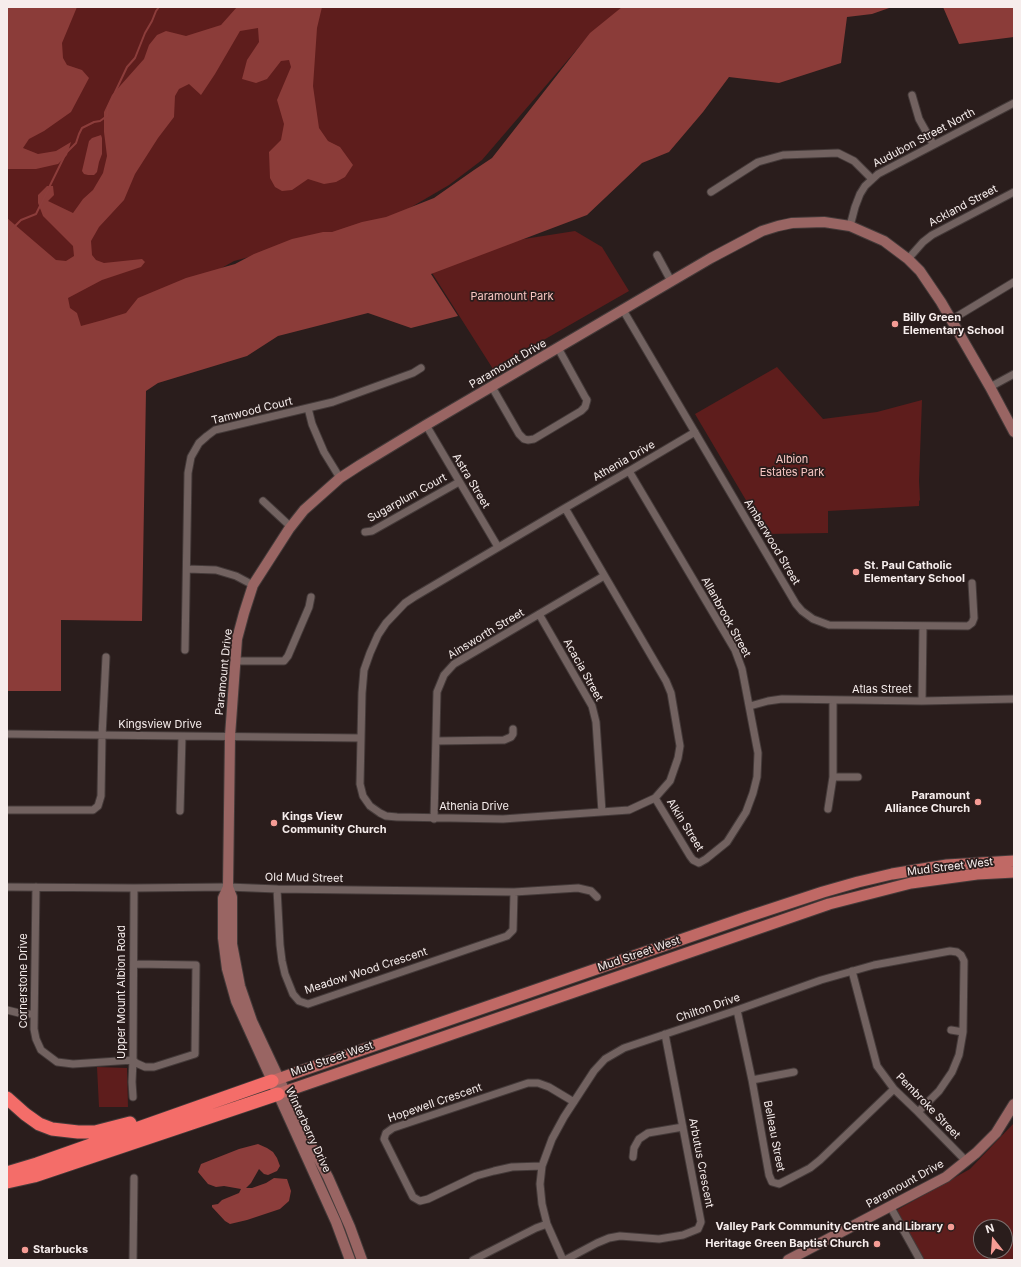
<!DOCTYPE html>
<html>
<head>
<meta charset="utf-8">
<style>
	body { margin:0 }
	#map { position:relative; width:1021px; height:1267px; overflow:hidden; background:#2a1d1c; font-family:Inter,sans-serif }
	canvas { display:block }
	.frame { position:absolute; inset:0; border:8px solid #f6edec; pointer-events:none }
	.north { position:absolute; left:973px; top:1219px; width:40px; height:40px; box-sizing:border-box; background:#2a1d1c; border:1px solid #7c706f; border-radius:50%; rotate:343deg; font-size:11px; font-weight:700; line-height:16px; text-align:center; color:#f6edec }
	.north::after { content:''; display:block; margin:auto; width:14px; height:18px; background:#f59c95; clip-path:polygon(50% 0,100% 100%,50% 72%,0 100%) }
</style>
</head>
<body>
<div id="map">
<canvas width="1021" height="1267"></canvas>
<div class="frame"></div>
<div class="north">N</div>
</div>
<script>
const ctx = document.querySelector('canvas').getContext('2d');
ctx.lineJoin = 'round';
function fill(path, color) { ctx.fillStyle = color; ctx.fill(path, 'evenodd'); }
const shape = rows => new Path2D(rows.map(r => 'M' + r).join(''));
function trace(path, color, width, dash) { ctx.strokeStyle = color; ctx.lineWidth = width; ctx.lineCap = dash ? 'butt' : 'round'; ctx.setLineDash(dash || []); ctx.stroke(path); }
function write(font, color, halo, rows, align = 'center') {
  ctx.font = font + ' Inter,sans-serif'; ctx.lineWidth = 3.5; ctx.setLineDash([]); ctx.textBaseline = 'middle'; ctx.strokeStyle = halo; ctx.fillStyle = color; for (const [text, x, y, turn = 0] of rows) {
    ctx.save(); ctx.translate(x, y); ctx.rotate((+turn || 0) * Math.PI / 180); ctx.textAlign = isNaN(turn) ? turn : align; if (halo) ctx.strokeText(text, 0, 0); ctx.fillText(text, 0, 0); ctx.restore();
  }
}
fill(shape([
	[65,7,636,7,585,40,482,160,449,185,396,216,352,230,234,261,134,318,75,336,7,227,7,139],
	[575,231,602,247,629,291,493,369,427,265,524,239],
	[777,367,823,419,877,412,922,400,919,481,920,500,919,501,919,506,828,511,828,533,766,534,695,414],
	[97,1067,127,1068,128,1107,99,1107],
	[1014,1123,1014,1260,924,1260,897,1210,970,1169],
	[981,1227,1005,1227,1005,1251,981,1251]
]), '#5e1d1c');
fill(shape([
	[7,7,77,7,62,43,63,58,67,65,82,70,89,78,71,112,44,131,29,139,23,148,38,154,56,151,71,142,67,155,58,164,36,169,7,169],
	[237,7,322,7,317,28,313,86,319,128,328,141,340,147,353,165,345,177,336,182,324,184,308,179,292,190,282,191,275,187,270,178,269,152,281,140,284,124,277,100,291,67,289,60,281,61,267,79,256,83,242,79,247,60,259,42,258,28,240,31,215,74,201,95,189,84,179,89,175,96,174,117,158,138,135,174,124,200,99,227,91,241,92,255,96,260,104,263,142,259,145,262,141,267,102,280,68,298,70,308,77,313,81,326,103,320,126,313,138,298,186,278,235,264,254,254,292,239,323,232,332,232,362,222,386,217,434,198,474,170,492,158,590,33,622,7,892,7,872,14,847,17,841,63,779,83,729,77,703,112,669,152,642,163,587,215,431,274,458,316,411,328,368,313,278,336,247,356,158,383,146,391,142,621,61,620,61,691,7,691,7,218,56,260,66,261,74,256,73,246,43,216,38,203,38,195,47,186,53,186,54,195,48,201,73,213,83,199,93,190,103,173,107,156,104,132,104,112,112,95,144,59,149,45,157,35,166,31,186,36,221,25],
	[943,7,1014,7,1014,37,959,44]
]), '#8b3c39');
fill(shape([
	[101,135,102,138,102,154,99,162,97,172,94,175,88,175,84,174,82,171,89,141,92,138],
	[258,1144,267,1148,273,1152,277,1158,280,1166,277,1171,268,1175,264,1174,259,1169,251,1183,246,1188,252,1188,266,1183,274,1178,287,1179,291,1191,289,1201,280,1209,247,1220,230,1224,225,1221,212,1207,212,1205,218,1204,222,1200,239,1193,241,1189,224,1186,216,1187,208,1184,198,1172,201,1164,239,1149]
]), '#8c3d3b');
trace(shape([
	[7,234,21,220,36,214,66,153,76,143,79,134,82,128,94,122,100,121,107,116,108,107,127,67,135,58,145,33,152,21,156,11,159,7]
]), '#8c3d3b', 2);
const street = shape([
	[912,95,919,119,933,144],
	[711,192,758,162,783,155,838,153,854,161,872,179],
	[850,226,855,207,860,194,865,186,878,174,1014,103],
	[657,255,671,281],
	[908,259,923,242,932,235,1014,192],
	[623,310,796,604,802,611,813,619,829,625,968,626,972,623,974,618,972,583],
	[951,320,1014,282],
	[492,387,519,434,524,439,528,440,534,439,581,411,585,407,587,400,585,397,558,348],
	[990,387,1014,374],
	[308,408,312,424,324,452,340,478],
	[426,425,498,547],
	[629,471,735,650,742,669,758,753,757,777,753,793,746,812,727,842,706,859,699,863,693,860,690,856,655,798],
	[263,501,291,527],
	[565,508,666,681,671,693,680,746,678,758,670,781,655,798,629,810,503,819,397,817,386,816,380,813,370,806,363,796,360,784,362,693,364,670,370,653,378,635,386,623,405,603,414,597,565,508,629,471,695,432],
	[365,532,372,531,459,482],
	[187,569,216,570,236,576,253,585],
	[539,614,592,706,596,722,602,812],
	[185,650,188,473,191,457,199,443,207,436,215,430,333,402,413,373,421,368],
	[236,661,284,661,288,656,309,607,311,597],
	[922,701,923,626],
	[750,706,768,701,782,699,922,701,1014,699],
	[7,734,361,738],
	[436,741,504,740,511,737,513,734,513,729],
	[833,777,858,777],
	[828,809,833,777,833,701],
	[7,810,93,810,98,806,101,796,102,736,106,657],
	[180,811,182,736],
	[434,819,437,692,444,675,454,664,604,576],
	[7,887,134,888,228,887,277,889,514,892,578,888,591,891,597,897],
	[36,887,34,1029,36,1039,41,1050,57,1062,73,1064,133,1060,136,1063,145,1067,154,1067,195,1054,196,965,134,964],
	[277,889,280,945,282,961,285,974,293,994,299,1001,308,1004,507,936,513,930,514,892],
	[852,971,877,1066,894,1089,918,1112,966,1161],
	[7,1010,23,1014,33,1014],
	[737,1010,752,1080,769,1175,772,1182,779,1184,783,1182,810,1168,820,1160,894,1089],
	[951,1030,963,1032],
	[752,1080,794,1072],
	[133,1097,132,1082,133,1060,134,888],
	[633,1157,634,1148,639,1139,648,1133,683,1127],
	[542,1166,512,1167,494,1171,476,1176,428,1199,420,1201,413,1197,384,1139,386,1133,393,1128,528,1083,538,1083,549,1087,574,1102],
	[890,1206,920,1260],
	[133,1260,134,1178],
	[473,1260,536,1228,547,1224],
	[563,1260,547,1224,542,1204,540,1184,542,1166,552,1139,564,1117,594,1071,605,1059,624,1048,737,1010,821,980,874,965,950,951,957,952,961,955,964,961,963,1032,959,1055,952,1072,939,1091,918,1112],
	[565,1260,597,1243,609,1238,620,1236,659,1239,683,1235,698,1229,701,1222,665,1034]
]);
const secondary = shape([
	[228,887,223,898,223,938,227,969,236,1001,336,1222,350,1260],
	[362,1260,350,1227,328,1177,305,1134,252,1021,240,986,232,944,232,897,228,887,230,736,237,639,244,613,253,585,289,529,304,510,340,478,360,465,426,425,711,258,762,231,778,226,792,223,824,222,850,226,884,241,908,259,920,271,941,302,990,387,1014,432],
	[788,1260,946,1177,976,1153,996,1133,1014,1104]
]);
const primary = shape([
	[272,1081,744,918,823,892,858,882,892,874,947,865,1014,861],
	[278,1094,829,904,911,883,977,874,1014,872]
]);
const highway = shape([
	[7,1098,25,1114,39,1124,52,1129,78,1132,95,1132,130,1123],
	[7,1173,37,1164,272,1081],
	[7,1182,34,1176,278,1094]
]);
trace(street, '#443a39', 9);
trace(secondary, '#443a39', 12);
trace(primary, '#443a39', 13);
trace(highway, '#443a39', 15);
trace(street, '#726260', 7);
trace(secondary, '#996563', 10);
trace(primary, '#c06965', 11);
trace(highway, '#f46d69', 13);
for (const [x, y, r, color] of [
	[895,324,4,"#f59c95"],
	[856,572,4,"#f59c95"],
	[978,802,4,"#f59c95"],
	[274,823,4,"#f59c95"],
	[951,1227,4,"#f59c95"],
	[877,1244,4,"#f59c95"],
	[25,1250,4,"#f59c95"]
]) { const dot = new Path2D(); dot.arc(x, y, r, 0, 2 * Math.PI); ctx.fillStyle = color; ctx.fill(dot); trace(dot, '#2a1d1c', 1.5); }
write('11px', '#f6edec', '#2a1d1c', [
	["Audubon Street North",924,138,-28],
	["Ackland Street",963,206,-28],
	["Paramount Drive",508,364,-30],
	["Tamwood Court",252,411,-14],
	["Athenia Drive",624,461,-30],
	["Astra Street",471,481,59],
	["Sugarplum Court",407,498,-29],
	["Amberwood Street",772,542,59],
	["Allanbrook Street",726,617,61],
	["Ainsworth Street",486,634,-31],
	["Acacia Street",583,670,61],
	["Paramount Drive",224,672,-84],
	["Atlas Street",882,690],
	["Kingsview Drive",160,725],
	["Athenia Drive",474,807],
	["Alkin Street",685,825,58],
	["Mud Street West",950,867,-7],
	["Old Mud Street",304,878,1],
	["Mud Street West",639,954,-19],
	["Meadow Wood Crescent",366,971,-18],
	["Cornerstone Drive",24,981,-90],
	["Upper Mount Albion Road",122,992,-90],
	["Chilton Drive",708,1008,-19],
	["Mud Street West",332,1059,-19],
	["Hopewell Crescent",435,1103,-19],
	["Pembroke Street",928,1106,46],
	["Winterberry Drive",308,1130,65],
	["Belleau Street",774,1136,79],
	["Arbutus Crescent",701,1163,79],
	["Paramount Drive",905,1184,-29]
]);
write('11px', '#f7c6c2', '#2a1d1c', [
	["Paramount Park",512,297],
	["Albion",792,460],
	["Estates Park",792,473]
]);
write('bold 11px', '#f6edec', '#2a1d1c', [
	["Billy Green",903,318],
	["Elementary School",903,331],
	["St. Paul Catholic",864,566],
	["Elementary School",864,579],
	["Paramount",970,796,"right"],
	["Alliance Church",970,809,"right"],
	["Kings View",282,817],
	["Community Church",282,830],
	["Valley Park Community Centre and Library",943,1227,"right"],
	["Heritage Green Baptist Church",869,1244,"right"],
	["Starbucks",33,1250]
], 'left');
</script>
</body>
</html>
